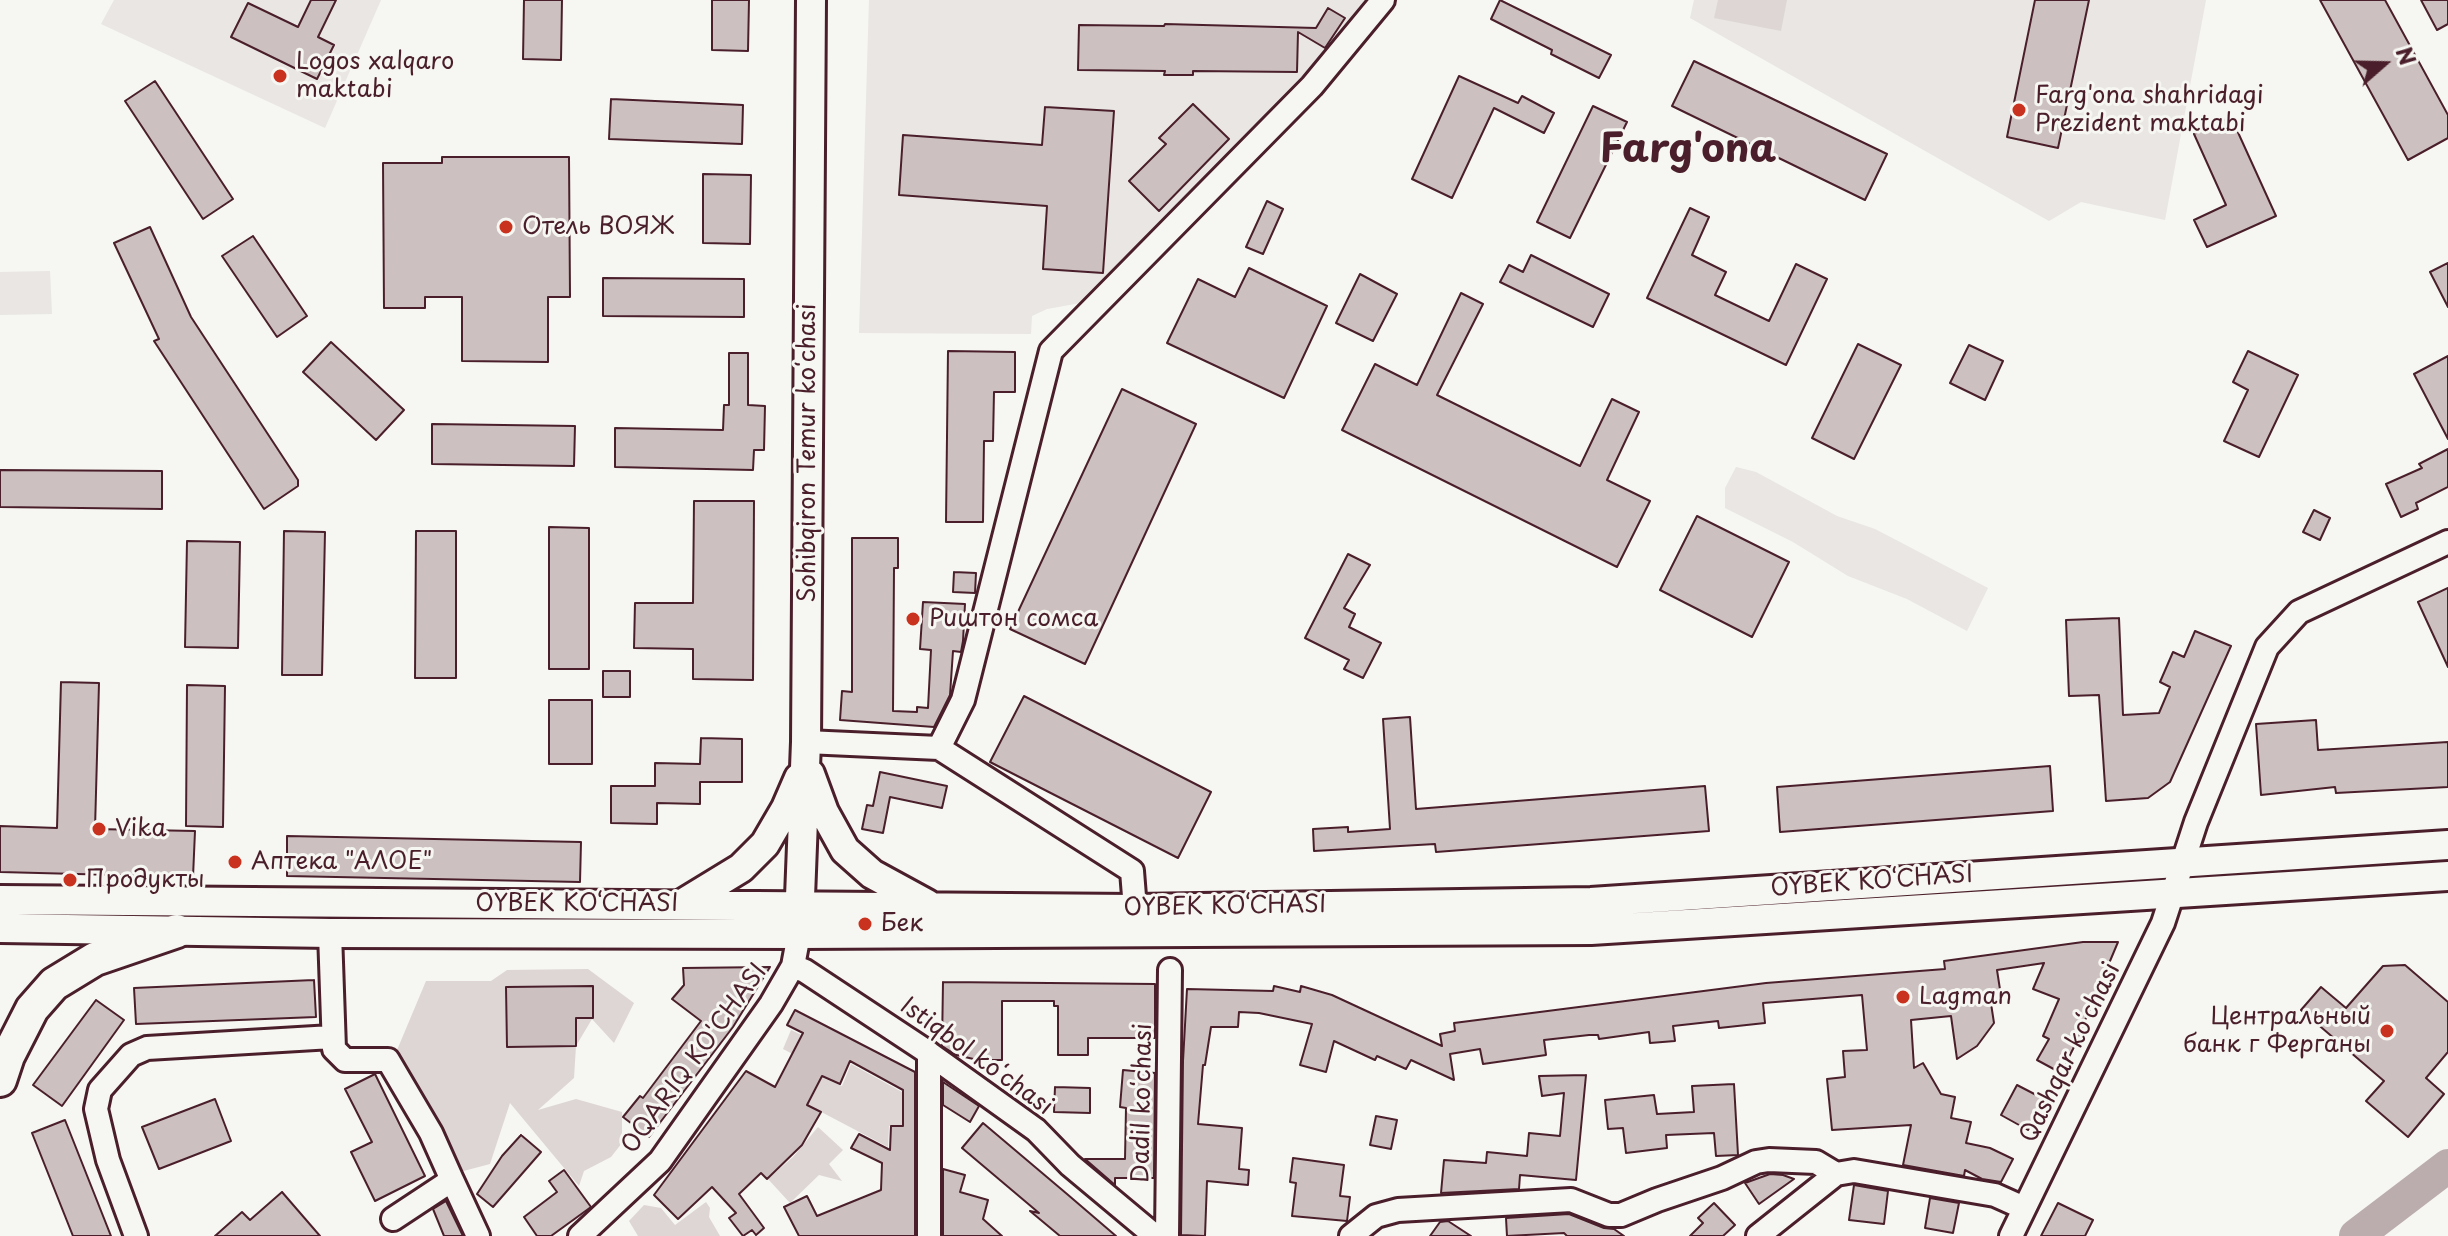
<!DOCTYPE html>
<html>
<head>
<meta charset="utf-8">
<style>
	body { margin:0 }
	#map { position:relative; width:2448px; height:1236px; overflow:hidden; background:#f6f6f2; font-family:"Playpen Sans",sans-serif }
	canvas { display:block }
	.north { position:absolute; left:2344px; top:24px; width:80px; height:80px; -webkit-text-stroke:6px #f6f6f2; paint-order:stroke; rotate:70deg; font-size:22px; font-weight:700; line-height:32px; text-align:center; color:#4a1f2b }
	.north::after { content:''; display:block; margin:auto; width:28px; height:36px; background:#4a1f2b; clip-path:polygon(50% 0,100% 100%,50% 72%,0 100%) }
</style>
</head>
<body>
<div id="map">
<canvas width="2448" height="1236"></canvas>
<div class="north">N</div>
</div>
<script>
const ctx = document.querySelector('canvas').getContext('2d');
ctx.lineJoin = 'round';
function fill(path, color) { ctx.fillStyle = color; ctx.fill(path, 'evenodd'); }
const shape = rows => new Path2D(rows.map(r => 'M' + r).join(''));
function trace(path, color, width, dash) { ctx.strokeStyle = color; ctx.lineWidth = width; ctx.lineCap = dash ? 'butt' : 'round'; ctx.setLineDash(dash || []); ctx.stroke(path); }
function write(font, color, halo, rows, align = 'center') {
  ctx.font = font + ' "Playpen Sans",sans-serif'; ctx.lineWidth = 6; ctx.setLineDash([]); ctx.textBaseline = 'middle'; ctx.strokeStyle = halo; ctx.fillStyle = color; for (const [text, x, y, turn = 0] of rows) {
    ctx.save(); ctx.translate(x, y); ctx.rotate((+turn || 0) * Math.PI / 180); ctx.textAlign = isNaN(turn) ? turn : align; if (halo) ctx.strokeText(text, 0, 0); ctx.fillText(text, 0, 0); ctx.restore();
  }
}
fill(shape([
	[114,0,381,0,325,128,101,24],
	[869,0,1369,0,1327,55,1086,302,1047,309,1032,316,1031,334,859,333],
	[1694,0,2206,0,2165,220,2081,202,2049,221,1690,18],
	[50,271,52,314,0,315,0,272],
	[1736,467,1756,472,1837,516,1875,529,1988,588,1967,631,1907,599,1848,576,1793,542,1725,508,1725,488]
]), '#e9e6e3');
fill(shape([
	[1718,0,1787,0,1781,31,1714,18],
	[588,969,634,1003,614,1043,592,1019,576,1046,574,1078,538,1110,576,1099,622,1112,622,1143,611,1157,584,1171,579,1186,510,1103,490,1164,456,1173,392,1062,426,981,491,981,507,970],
	[791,1030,821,1044,829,1060,823,1078,842,1086,851,1064,902,1092,902,1125,889,1126,888,1147,808,1105,825,1071,783,1049],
	[818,1127,843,1150,829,1164,842,1181,819,1175,790,1203,768,1179,793,1157],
	[706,1202,710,1208,709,1217,720,1236,638,1236,629,1221,644,1205,661,1208,675,1225]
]), '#ddd6d5');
trace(shape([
	[2356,1236,2448,1166]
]), '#bbadae', 34);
const building = shape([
	[311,0,336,0,318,37,334,45,317,79,231,37,248,3,298,27,311,0],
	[524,0,562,0,561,60,523,59,524,0],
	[712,0,749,0,748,51,712,50,712,0],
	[1500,0,1611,55,1599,78,1551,54,1552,50,1491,19,1500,0],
	[2035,0,2089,0,2058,148,2007,137,2035,0],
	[2320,0,2385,0,2448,115,2448,138,2408,160,2320,0],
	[2421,0,2448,0,2448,24,2437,30,2421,0],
	[1328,8,1345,18,1325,48,1298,32,1297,72,1193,71,1193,75,1164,75,1165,71,1078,70,1079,25,1164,26,1165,24,1316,28,1328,8],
	[1694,61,1887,154,1865,200,1672,106,1694,61],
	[1459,76,1518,103,1522,96,1554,113,1544,133,1494,108,1452,198,1412,179,1459,76],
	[155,81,233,199,203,219,125,101,155,81],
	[611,99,743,105,742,144,609,139,611,99],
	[1193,104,1229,139,1159,211,1129,181,1166,144,1159,138,1193,104],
	[1593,106,1627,122,1570,238,1537,222,1593,106],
	[1045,107,1114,111,1103,273,1043,269,1047,206,899,195,903,135,1042,145,1045,107],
	[2231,117,2276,216,2207,247,2194,220,2226,205,2194,134,2231,117],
	[442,157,569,157,570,297,548,297,548,362,462,361,462,297,425,297,425,308,384,308,383,163,442,163,442,157],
	[703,174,751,175,750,244,703,243,703,174],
	[1267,201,1283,209,1263,254,1246,247,1267,201],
	[1690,208,1709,217,1692,255,1726,272,1715,295,1769,321,1796,264,1827,279,1786,365,1647,298,1690,208],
	[150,227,191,317,298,480,298,486,264,509,154,341,159,339,114,243,150,227],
	[253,236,307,316,277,337,222,256,253,236],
	[1531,255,1609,294,1593,327,1500,282,1509,265,1523,272,1531,255],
	[2448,263,2448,307,2430,272,2448,263],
	[1249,268,1327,306,1284,398,1167,343,1198,279,1235,297,1249,268],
	[1360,274,1397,294,1373,341,1336,323,1360,274],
	[603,278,744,279,744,317,603,316,603,278],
	[1461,293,1483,304,1437,395,1580,466,1612,399,1639,412,1607,480,1650,501,1617,567,1342,430,1375,364,1417,385,1461,293],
	[331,342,404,410,376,440,303,372,331,342],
	[1858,344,1901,365,1854,459,1812,438,1858,344],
	[1969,345,2003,361,1985,400,1950,383,1969,345],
	[948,351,1015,352,1015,392,994,392,993,441,984,441,983,522,946,522,948,351],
	[2248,351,2298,375,2259,457,2224,441,2248,390,2233,382,2248,351],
	[729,353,748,353,748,405,765,406,764,450,754,450,753,470,615,467,615,428,723,430,724,405,729,405,729,353],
	[2448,356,2448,439,2414,374,2448,356],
	[1122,389,1196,424,1085,664,1010,629,1122,389],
	[432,424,575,426,574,466,432,464,432,424],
	[2448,449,2448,487,2416,503,2418,509,2401,517,2386,484,2422,468,2419,464,2448,449],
	[0,470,162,471,162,509,0,507,0,470],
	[694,501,754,501,753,680,693,679,693,649,634,648,635,603,693,603,694,501],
	[2314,510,2330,518,2320,540,2303,532,2314,510],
	[1697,516,1789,562,1752,637,1660,590,1697,516],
	[549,527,589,528,589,669,549,669,549,527],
	[284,531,325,532,322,675,282,675,284,531],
	[416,531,456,531,456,678,415,678,416,531],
	[852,538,898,538,898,568,894,568,893,711,917,712,917,707,928,708,931,650,920,649,923,602,965,604,963,641,961,652,953,651,950,695,934,727,840,720,842,691,852,692,852,538],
	[187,541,240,542,238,648,185,647,187,541],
	[1348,554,1370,565,1344,608,1355,614,1349,627,1381,643,1363,678,1344,669,1349,660,1305,638,1348,554],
	[954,572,976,573,975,593,953,592,954,572],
	[2448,588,2448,667,2418,602,2448,588],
	[2119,618,2123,715,2159,713,2170,687,2160,682,2173,652,2184,657,2195,631,2231,646,2170,782,2148,798,2106,801,2099,695,2069,696,2066,620,2119,618],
	[603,671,630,671,630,697,603,697,603,671],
	[61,682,99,683,95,829,195,831,193,877,0,872,0,826,57,828,61,682],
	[187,685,225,686,223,827,186,826,187,685],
	[1024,696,1211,792,1178,858,990,762,1024,696],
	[549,700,592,700,592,764,549,764,549,700],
	[1410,717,1416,809,1705,786,1709,831,1436,852,1435,844,1314,851,1313,829,1348,827,1348,832,1390,829,1383,719,1410,717],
	[2316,720,2318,750,2448,742,2448,787,2336,793,2335,787,2261,795,2256,724,2316,720],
	[701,738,742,739,742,782,700,782,700,804,657,803,657,824,611,823,611,786,655,786,655,763,700,764,701,738],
	[2050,766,2053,811,1780,832,1777,787,2050,766],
	[880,772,947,786,942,808,890,797,883,833,862,829,867,805,873,806,880,772],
	[287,836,581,842,580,882,287,876,287,836],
	[2083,942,2118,942,2073,1049,2061,1073,2037,1060,2049,1039,2043,1036,2059,999,2033,989,2044,963,1997,970,2001,996,1990,997,1994,1023,1977,1046,1957,1059,1951,1016,1911,1020,1914,1068,1923,1063,1941,1094,1955,1097,1951,1118,1971,1122,1966,1143,1990,1148,2013,1159,2001,1182,1982,1179,1965,1170,1964,1176,1903,1165,1911,1125,1832,1130,1827,1079,1845,1077,1843,1051,1867,1050,1862,995,1763,1003,1765,1023,1719,1028,1718,1021,1673,1026,1675,1041,1650,1043,1649,1032,1599,1039,1598,1035,1589,1035,1544,1040,1546,1055,1483,1064,1480,1049,1450,1054,1454,1080,1411,1060,1406,1069,1377,1056,1375,1060,1334,1041,1326,1072,1300,1065,1312,1024,1259,1013,1239,1012,1238,1027,1211,1027,1205,1065,1203,1065,1198,1124,1242,1128,1239,1169,1249,1170,1248,1185,1207,1181,1205,1236,1181,1235,1183,1061,1187,989,1273,991,1274,986,1300,992,1301,986,1332,995,1442,1046,1440,1034,1455,1031,1454,1023,1766,983,1945,969,1944,961,2083,942],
	[2405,965,2448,1002,2448,1052,2426,1078,2444,1094,2408,1137,2366,1101,2384,1081,2301,1010,2321,987,2346,1008,2383,966,2405,965],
	[770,967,733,1027,649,1137,623,1117,640,1096,643,1098,701,1021,672,999,684,985,683,968,770,967],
	[314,980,316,1017,136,1024,134,988,314,980],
	[943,982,1155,984,1155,1038,1088,1038,1088,1055,1058,1055,1058,1006,1054,1006,1054,1001,1002,1001,1002,1060,978,1060,956,1055,942,1046,943,982],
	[593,986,593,1018,576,1018,576,1046,507,1047,506,987,593,986],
	[96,1000,124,1020,62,1106,33,1085,96,1000],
	[795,1010,915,1072,915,1236,799,1236,784,1207,807,1196,817,1216,881,1190,882,1163,851,1148,859,1134,890,1150,891,1126,903,1126,903,1090,850,1061,840,1084,822,1076,807,1105,821,1112,802,1145,767,1179,761,1173,739,1194,764,1228,756,1235,752,1230,743,1236,729,1218,736,1213,712,1187,678,1219,654,1195,746,1071,775,1087,803,1033,787,1025,795,1010],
	[1123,1070,1155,1073,1154,1178,1115,1178,1115,1185,1085,1159,1125,1159,1126,1108,1120,1107,1123,1070],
	[375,1074,425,1176,375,1201,351,1152,372,1142,345,1089,375,1074],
	[1586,1075,1576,1180,1520,1175,1519,1189,1441,1193,1444,1160,1486,1163,1487,1152,1527,1156,1529,1133,1560,1136,1564,1093,1542,1096,1539,1076,1586,1075],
	[943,1082,979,1106,970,1122,943,1105,943,1082],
	[1734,1084,1738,1155,1716,1156,1714,1133,1666,1135,1667,1148,1626,1153,1623,1128,1608,1129,1605,1100,1654,1095,1657,1114,1694,1112,1692,1086,1734,1084],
	[2017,1085,2044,1099,2028,1130,2001,1115,2017,1085],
	[1055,1087,1090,1088,1090,1113,1054,1112,1055,1087],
	[215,1099,231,1141,159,1169,142,1127,215,1099],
	[1376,1116,1397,1120,1391,1149,1370,1145,1376,1116],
	[65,1120,111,1236,73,1236,32,1133,65,1120],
	[983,1123,1067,1194,1116,1236,1060,1236,1030,1211,1039,1213,962,1148,983,1123],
	[521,1135,541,1152,493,1207,477,1194,502,1156,521,1135],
	[1293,1158,1344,1165,1340,1196,1350,1197,1347,1221,1292,1216,1296,1183,1290,1182,1293,1158],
	[943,1169,965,1175,960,1192,988,1200,983,1219,1002,1236,943,1236,943,1169],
	[564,1170,591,1207,551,1236,537,1236,524,1217,557,1192,549,1181,564,1170],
	[1770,1174,1783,1175,1794,1179,1759,1204,1745,1183,1770,1174],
	[1854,1185,1888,1191,1884,1224,1849,1220,1854,1185],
	[282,1192,320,1236,215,1236,242,1212,250,1220,282,1192],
	[1930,1198,1959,1203,1953,1233,1925,1228,1930,1198],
	[446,1201,463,1236,444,1236,433,1209,446,1201],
	[1714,1203,1735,1225,1723,1236,1690,1236,1703,1223,1698,1218,1714,1203],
	[2058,1203,2093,1220,2085,1236,2041,1236,2058,1203],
	[1569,1214,1604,1228,1614,1229,1624,1236,1567,1236,1564,1233,1507,1236,1506,1218,1569,1214],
	[1448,1221,1471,1236,1430,1236,1440,1222,1448,1221]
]);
fill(building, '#ccc1c0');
trace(building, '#4a1f2b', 2);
const minor = shape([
	[806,742,939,748,963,700,1051,351,1312,86,1383,0],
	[939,748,1132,871,1135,909],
	[330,933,334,1049,345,1060,388,1060,431,1133,452,1180],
	[793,966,805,971,923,1049,1036,1130,1070,1165,1155,1236],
	[393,1219,452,1180,478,1236],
	[136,1236,108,1160,96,1109,100,1090,131,1055,147,1048,332,1037],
	[580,1236,660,1161,771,1004,793,966,799,934],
	[929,1236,929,1053],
	[1167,1236,1170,970],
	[1351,1236,1376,1216,1398,1210,1571,1200,1609,1215,1621,1215,1657,1200,1722,1178,1756,1162,1769,1160,1816,1162,1836,1174],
	[1758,1236,1836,1174,1854,1171,1995,1195,2024,1208],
	[2011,1236,2163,923,2196,822,2267,647,2299,612,2448,542]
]);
const major = shape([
	[810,774,824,812,845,850,872,874,927,904],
	[0,900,1135,909,1591,902,2448,845],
	[682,904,741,868,765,844,786,808,799,778],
	[799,923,806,742,811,0],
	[0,928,330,933,799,934,1591,930,2448,876]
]);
const highway = shape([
	[0,1080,8,1056,32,1009,54,984,95,959,177,931]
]);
trace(minor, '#4a1f2b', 28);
trace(major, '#4a1f2b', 34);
trace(highway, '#4a1f2b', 38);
trace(minor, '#f6f6f2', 22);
trace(major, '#f6f6f2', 28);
trace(highway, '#f6f6f2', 32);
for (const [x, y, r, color] of [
	[280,76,8,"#c8321e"],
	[2019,110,8,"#c8321e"],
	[506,227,8,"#c8321e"],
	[913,619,8,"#c8321e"],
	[99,829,8,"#c8321e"],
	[235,862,8,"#c8321e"],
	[70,880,8,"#c8321e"],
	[865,924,8,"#c8321e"],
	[1903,997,8,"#c8321e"],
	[2387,1031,8,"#c8321e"]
]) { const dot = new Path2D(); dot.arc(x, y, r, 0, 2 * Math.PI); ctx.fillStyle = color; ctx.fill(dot); trace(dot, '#f6f6f2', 3); }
write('24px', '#4a1f2b', '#f6f6f2', [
	["Logos xalqaro",296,62],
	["maktabi",296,90],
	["Farg'ona shahridagi",2035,96],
	["Prezident maktabi",2035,124],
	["Отель ВОЯЖ",522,227],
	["Риштон сомса",929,619],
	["Vika",115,829],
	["Аптека \"АЛОЕ\"",251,862],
	["Продукты",86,880],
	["Бек",881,924],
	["Lagman",1919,997],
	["Центральный",2371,1017,"right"],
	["банк г Ферганы",2371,1045,"right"]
], 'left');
write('24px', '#4a1f2b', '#f6f6f2', [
	["Sohibqiron Temur koʻchasi",808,453,-90],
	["OYBEK KO‘CHASI",1872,882,-4],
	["OYBEK KO‘CHASI",577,904],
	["OYBEK KO‘CHASI",1225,907,-1],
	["Qashqar koʻchasi",2071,1053,-64],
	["Istiqbol koʻchasi",976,1057,36],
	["OQARIQ KO'CHASI",695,1059,-54],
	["Dadil koʻchasi",1143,1103,-89]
]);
write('bold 40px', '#4a1f2b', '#f6f6f2', [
	["Farg'ona",1688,151]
]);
</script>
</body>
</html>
